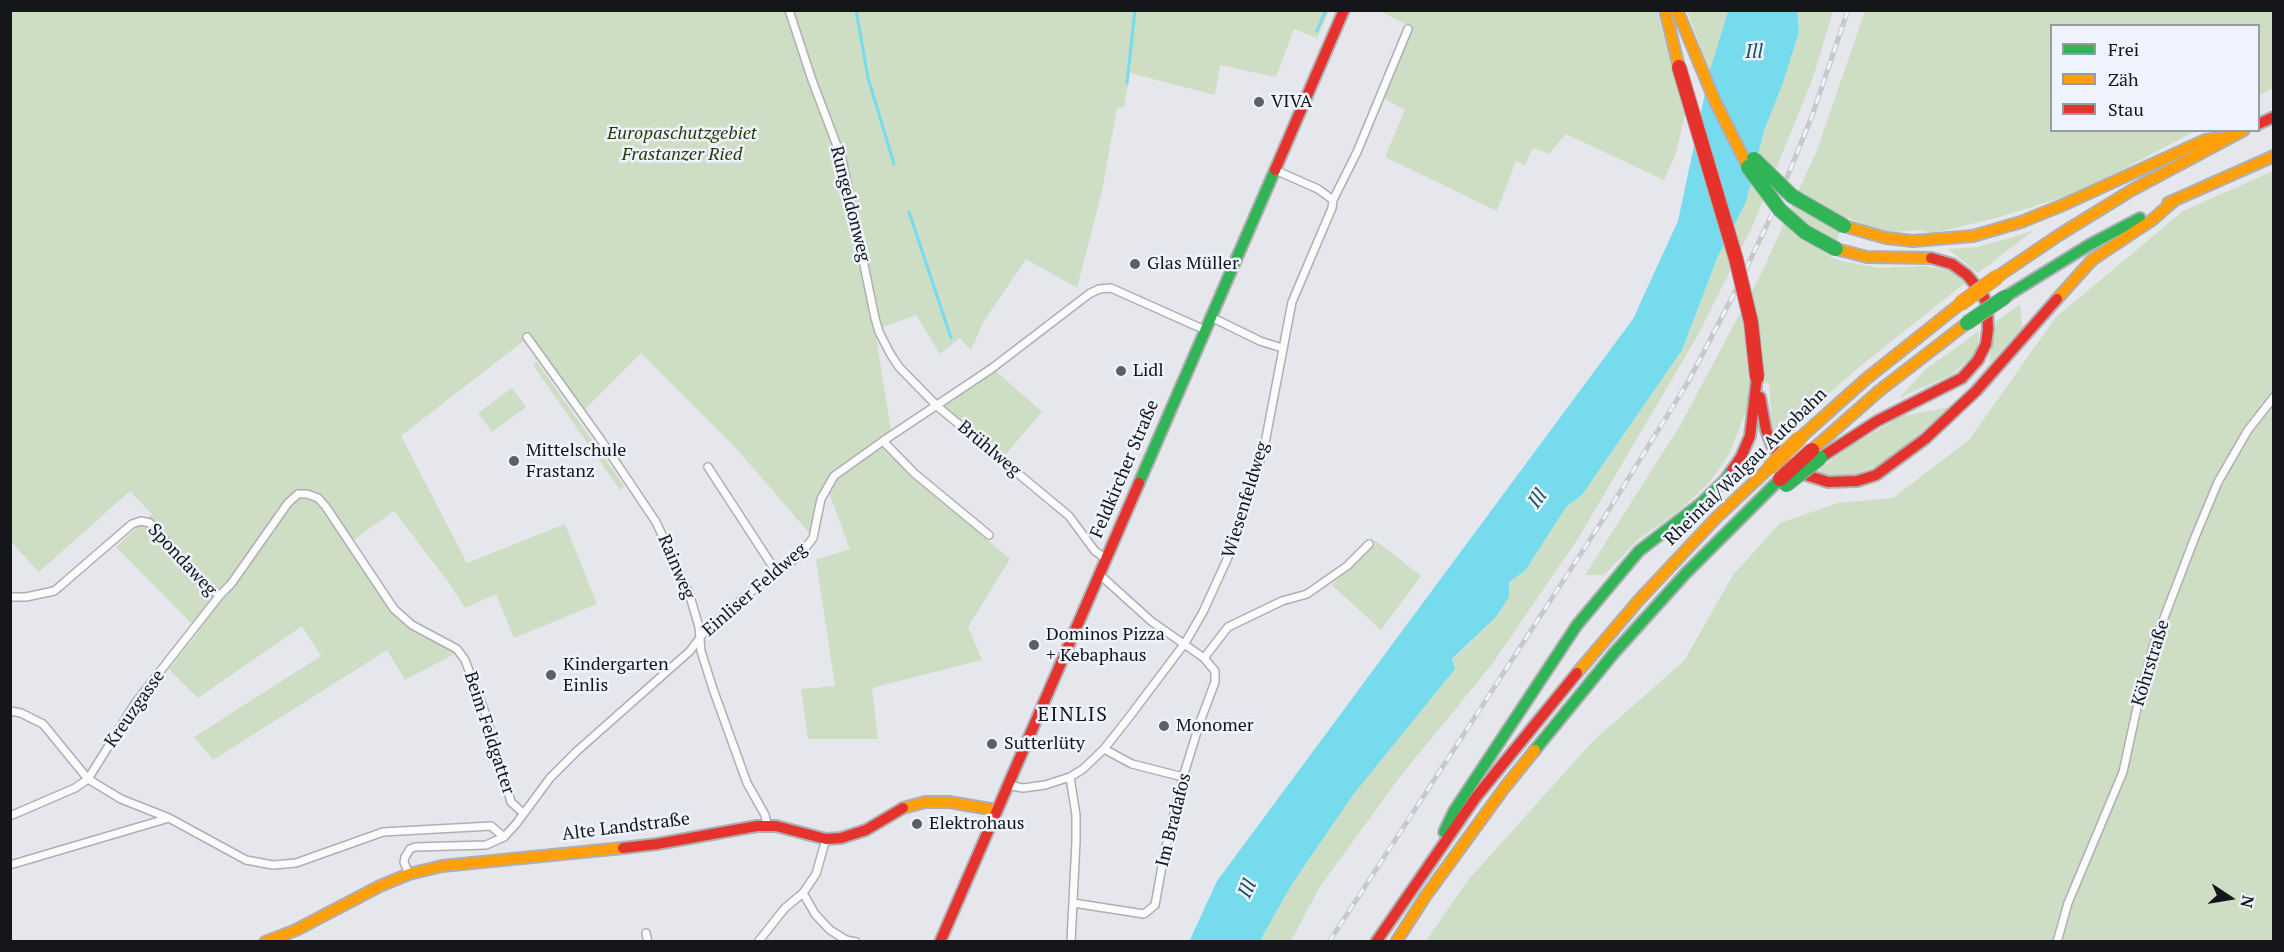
<!DOCTYPE html>
<html>
<head>
<meta charset="utf-8">
<style>
	body { margin:0 }
	#map { position:relative; width:2284px; height:952px; overflow:hidden; background:#e6e7ec; font-family:"PT Serif",serif }
	canvas { display:block }
	.frame { position:absolute; inset:0; border:12px solid #141619; pointer-events:none }
	.legend { position:absolute; left:2050px; top:24px; width:210px; height:108px; box-sizing:border-box; background:#eff3fd; border:2px solid #979ba2; margin:0; padding:8px 10px; list-style:none; font-size:18px; color:#141619 }
	.legend li { display:flex; align-items:center; gap:12px; height:30px }
	.legend b { width:30px; border:2px solid #979ba2 }
	.north { position:absolute; left:2200px; top:868px; width:60px; height:60px; -webkit-text-stroke:4px #eff3fd; paint-order:stroke; rotate:102deg; font-size:16px; font-weight:700; line-height:24px; text-align:center; color:#141619 }
	.north::after { content:''; display:block; margin:auto; width:21px; height:27px; background:#141619; clip-path:polygon(50% 0,100% 100%,50% 72%,0 100%) }
</style>
</head>
<body>
<div id="map">
<canvas width="2284" height="952"></canvas>
<div class="frame"></div>
<ul class="legend">
<li><b style="height:8px;background:#30b455"></b>Frei</li>
<li><b style="height:8px;background:#ff9f0a"></b>Zäh</li>
<li><b style="height:8px;background:#e5322d"></b>Stau</li>
</ul>
<div class="north">N</div>
</div>
<script>
const ctx = document.querySelector('canvas').getContext('2d');
ctx.lineJoin = 'round';
function fill(path, color) { ctx.fillStyle = color; ctx.fill(path, 'evenodd'); }
const shape = rows => new Path2D(rows.map(r => 'M' + r).join(''));
function trace(path, color, width, dash) { ctx.strokeStyle = color; ctx.lineWidth = width; ctx.lineCap = dash ? 'butt' : 'round'; ctx.setLineDash(dash || []); ctx.stroke(path); }
function write(font, color, halo, rows, align = 'center') {
  ctx.font = font + ' "PT Serif",serif'; ctx.lineWidth = 5; ctx.setLineDash([]); ctx.textBaseline = 'middle'; ctx.strokeStyle = halo; ctx.fillStyle = color; for (const [text, x, y, turn = 0] of rows) {
    ctx.save(); ctx.translate(x, y); ctx.rotate((+turn || 0) * Math.PI / 180); ctx.textAlign = isNaN(turn) ? turn : align; if (halo) ctx.strokeText(text, 0, 0); ctx.fillText(text, 0, 0); ctx.restore();
  }
}
fill(shape([
	[11,11,1329,11,1317,38,1294,29,1276,77,1220,65,1215,95,1130,73,1124,107,1117,108,1102,191,1077,288,1026,259,984,321,971,350,960,338,940,354,916,315,875,330,891,431,879,441,910,475,1010,559,968,627,982,660,872,688,878,739,808,739,801,689,835,686,816,560,850,549,825,482,810,534,735,447,641,353,583,411,530,336,401,436,467,563,565,524,597,604,514,638,496,594,465,608,450,584,394,511,348,544,406,626,456,653,405,680,387,650,213,760,194,737,321,656,302,626,198,698,169,669,199,631,116,547,152,514,130,491,39,572,11,542],
	[1379,11,1657,11,1685,114,1676,153,1664,180,1566,134,1549,154,1533,148,1525,165,1516,161,1497,211,1385,157,1405,110,1383,98,1412,27],
	[1687,11,1728,11,1710,70,1704,56],
	[1797,11,1833,11,1813,78,1753,225,1698,335,1579,537,1493,663,1399,778,1319,888,1291,941,1260,942,1292,884,1353,795,1455,669,1452,660,1496,617,1509,597,1508,582,1525,571,1566,507,1582,495,1682,350,1718,256,1746,202,1764,131,1783,83,1799,32],
	[1865,11,2273,11,2273,88,2259,96,2258,26,2052,26,2052,130,2195,131,2080,192,1996,218,1933,233,1920,230,1892,232,1875,229,1846,217,1830,257,1842,261,1878,268,1925,266,1950,271,1965,283,1863,364,1777,438,1772,425,1769,383,1748,386,1749,404,1729,454,1710,482,1680,510,1639,539,1604,575,1585,575,1681,424,1763,270,1817,150],
	[2273,171,2273,941,1425,942,1469,879,1593,741,1684,661,1733,575,1780,523,1838,503,1893,498,1969,440,2056,317,2183,211],
	[2033,231,1978,273,1948,249,1978,247],
	[2020,304,2022,327,1989,364,1996,322],
	[1979,331,1977,352,1951,375,1899,398,1926,369],
	[537,362,625,487,620,490,533,365],
	[988,364,1042,412,1000,461,930,406],
	[512,388,526,407,492,432,478,413],
	[1951,407,1887,461,1848,478,1815,472,1851,446,1902,416],
	[1375,540,1421,576,1381,630,1332,585]
]), '#cddec4');
fill(shape([
	[1728,11,1797,11,1799,32,1783,83,1764,131,1746,202,1718,256,1682,350,1582,495,1566,507,1525,571,1509,582,1509,597,1496,617,1452,659,1455,669,1353,795,1292,884,1260,941,1189,942,1217,881,1633,319,1678,221,1710,70]
]), '#77dbee');
trace(shape([
	[856,10,868,78,894,164],
	[1317,31,1326,10],
	[1127,83,1135,10],
	[909,212,951,338]
]), '#77dbee', 3);
const street = shape([
	[789,10,812,80,842,159,875,318,879,332,891,355,899,367,937,406,1069,516,1095,551,1106,559],
	[1275,170,1318,189,1333,200],
	[1211,317,1260,341,1282,348],
	[527,337,601,440,656,522,689,593,699,627,701,651,713,689,747,783,765,815,767,825],
	[883,441,914,473,989,535],
	[708,467,777,573],
	[10,597,26,597,54,591,59,587,132,524,141,521,150,523,206,587,220,595],
	[1204,658,1228,627,1282,601,1307,594,1347,566,1369,544],
	[10,711,21,713,43,724,88,779,121,799,169,818,246,860,273,865,296,863,383,832,491,826,504,837],
	[1104,749,1132,764,1183,777],
	[1070,777,1076,815,1076,841,1071,942],
	[1007,785,1023,788,1045,785,1070,777,1083,769,1104,749,1130,716,1185,643,1203,612,1229,555,1251,492,1265,443,1292,302,1332,208,1333,200,1357,152,1408,29],
	[10,816,75,788,88,779,136,702,220,595,231,584,288,503,298,494,307,494,318,498,326,507,394,609,412,625,457,649,465,660,486,715,511,802,523,813],
	[10,865,169,818],
	[409,874,404,862,405,857,410,849,415,847,486,845,504,837,516,824,550,778,577,751,690,651,705,631,753,590,799,556,813,538,821,499,834,476,883,441,991,369,1089,294,1099,289,1111,288,1205,330],
	[803,893,815,914,830,930,846,940,856,942],
	[1073,903,1144,914,1155,905,1164,855,1183,777,1200,722,1215,682,1215,671,1204,658,1151,621,1099,574],
	[646,933,648,942],
	[758,942,785,908,803,893,816,874,826,839],
	[2057,942,2068,903,2123,772,2140,694,2154,644,2195,537,2218,482,2248,430,2274,397]
]);
const fast = shape([
	[2005,297,2089,245,2140,218],
	[1139,483,1275,170],
	[1535,750,1614,653,1686,573,1780,479],
	[1444,832,1454,811,1577,625,1639,551,1700,504,1724,481,1732,470]
]);
const slow = shape([
	[1665,10,1679,67],
	[1677,10,1715,101,1748,167],
	[2168,203,2274,156],
	[1844,226,1886,238,1913,241,1973,236,2021,222,2063,205,2205,140,2229,137],
	[1836,249,1867,257,1931,258],
	[1997,277,2059,235,2132,190,2244,130],
	[2057,299,2092,260,2152,220,2175,200],
	[1800,438,1866,379,1960,304],
	[1812,450,1879,391,1967,323],
	[1577,673,1639,600,1716,518,1769,468],
	[903,808,925,802,949,802,996,810],
	[265,942,296,930,380,886,409,874,442,866,623,848],
	[1396,942,1425,897,1505,787,1535,750]
]);
const jam = shape([
	[2258,124,2274,117],
	[1275,170,1344,10],
	[1760,397,1766,430,1772,446,1785,463,1806,475,1828,482,1857,481,1876,475,1925,439,1976,391,2057,299],
	[1820,458,1877,421,1962,378,1978,360,1986,344,1988,329,1987,305,1982,293,1967,275,1952,264,1931,258],
	[1732,470,1741,457,1750,436,1757,377],
	[623,848,657,844,757,826,776,826,826,839,841,838,866,830,903,808],
	[940,942,1139,483],
	[1376,942,1476,797,1577,673]
]);
trace(street, '#aeafb3', 10);
trace(fast, '#aeafb3', 14);
trace(slow, '#aeafb3', 14);
trace(jam, '#aeafb3', 14);
trace(street, '#fbfbfc', 7);
trace(fast, '#30b455', 10);
trace(slow, '#ff9f0a', 10);
trace(jam, '#e5322d', 10);
const rail = shape([
	[1329,942,1602,521,1688,382,1735,292,1773,212,1812,116,1848,10]
]);
trace(rail, '#c7c8ca', 5);
trace(rail, '#eff3fd', 3, [9]);
const fastBridge = shape([
	[1754,159,1792,196,1844,226],
	[1748,167,1780,210,1805,232,1836,249],
	[1967,323,2005,297],
	[1786,485,1820,458]
]);
const slowBridge = shape([
	[1960,304,1997,277],
	[1769,468,1800,438]
]);
const jamBridge = shape([
	[1679,67,1736,259,1751,322,1757,377],
	[1780,479,1812,450]
]);
trace(fastBridge, '#aeafb3', 16, []);
trace(slowBridge, '#aeafb3', 16, []);
trace(jamBridge, '#aeafb3', 16, []);
trace(fastBridge, '#30b455', 14);
trace(slowBridge, '#ff9f0a', 14);
trace(jamBridge, '#e5322d', 14);
for (const [x, y, r, color] of [
	[1259,102,6,"#5e5f63"],
	[1135,264,6,"#5e5f63"],
	[1121,371,6,"#5e5f63"],
	[514,461,6,"#5e5f63"],
	[1034,645,6,"#5e5f63"],
	[551,675,6,"#5e5f63"],
	[1164,726,6,"#5e5f63"],
	[992,744,6,"#5e5f63"],
	[917,824,6,"#5e5f63"]
]) { const dot = new Path2D(); dot.arc(x, y, r, 0, 2 * Math.PI); ctx.fillStyle = color; ctx.fill(dot); trace(dot, '#eff3fd', 2); }
write('18px', '#141619', '#eff3fd', [
	["VIVA",1271,102],
	["Glas Müller",1147,264],
	["Lidl",1133,371],
	["Mittelschule",526,451],
	["Frastanz",526,472],
	["Dominos Pizza",1046,635],
	["+ Kebaphaus",1046,656],
	["Kindergarten",563,665],
	["Einlis",563,686],
	["Monomer",1176,726],
	["Sutterlüty",1004,744],
	["Elektrohaus",929,824]
], 'left');
write('italic 18px', '#1e3c00', '#eff3fd', [
	["Europaschutzgebiet",682,134],
	["Frastanzer Ried",682,155]
]);
write('18px', '#141619', '#eff3fd', [
	["Rungeldonweg",850,204,76],
	["Brühlweg",989,449,40],
	["Rheintal/Walgau Autobahn",1746,467,-44],
	["Feldkircher Straße",1125,469,-67],
	["Wiesenfeldweg",1246,500,-73],
	["Spondaweg",182,560,47],
	["Rainweg",676,567,67],
	["Einliser Feldweg",755,590,-41],
	["Köhrstraße",2151,663,-73],
	["Kreuzgasse",135,709,-55],
	["Beim Feldgatter",489,733,72],
	["Im Bradafos",1174,820,-76],
	["Alte Landstraße",626,827,-7]
]);
write('italic 20px', '#19545f', '#eff3fd', [
	["Ill",1754,52],
	["Ill",1538,499,-53],
	["Ill",1248,889,-65]
]);
ctx.letterSpacing = '1.5px';
write('20px', '#141619', '#eff3fd', [
	["EINLIS",1073,715]
]);
ctx.letterSpacing = '0px';
</script>
</body>
</html>
